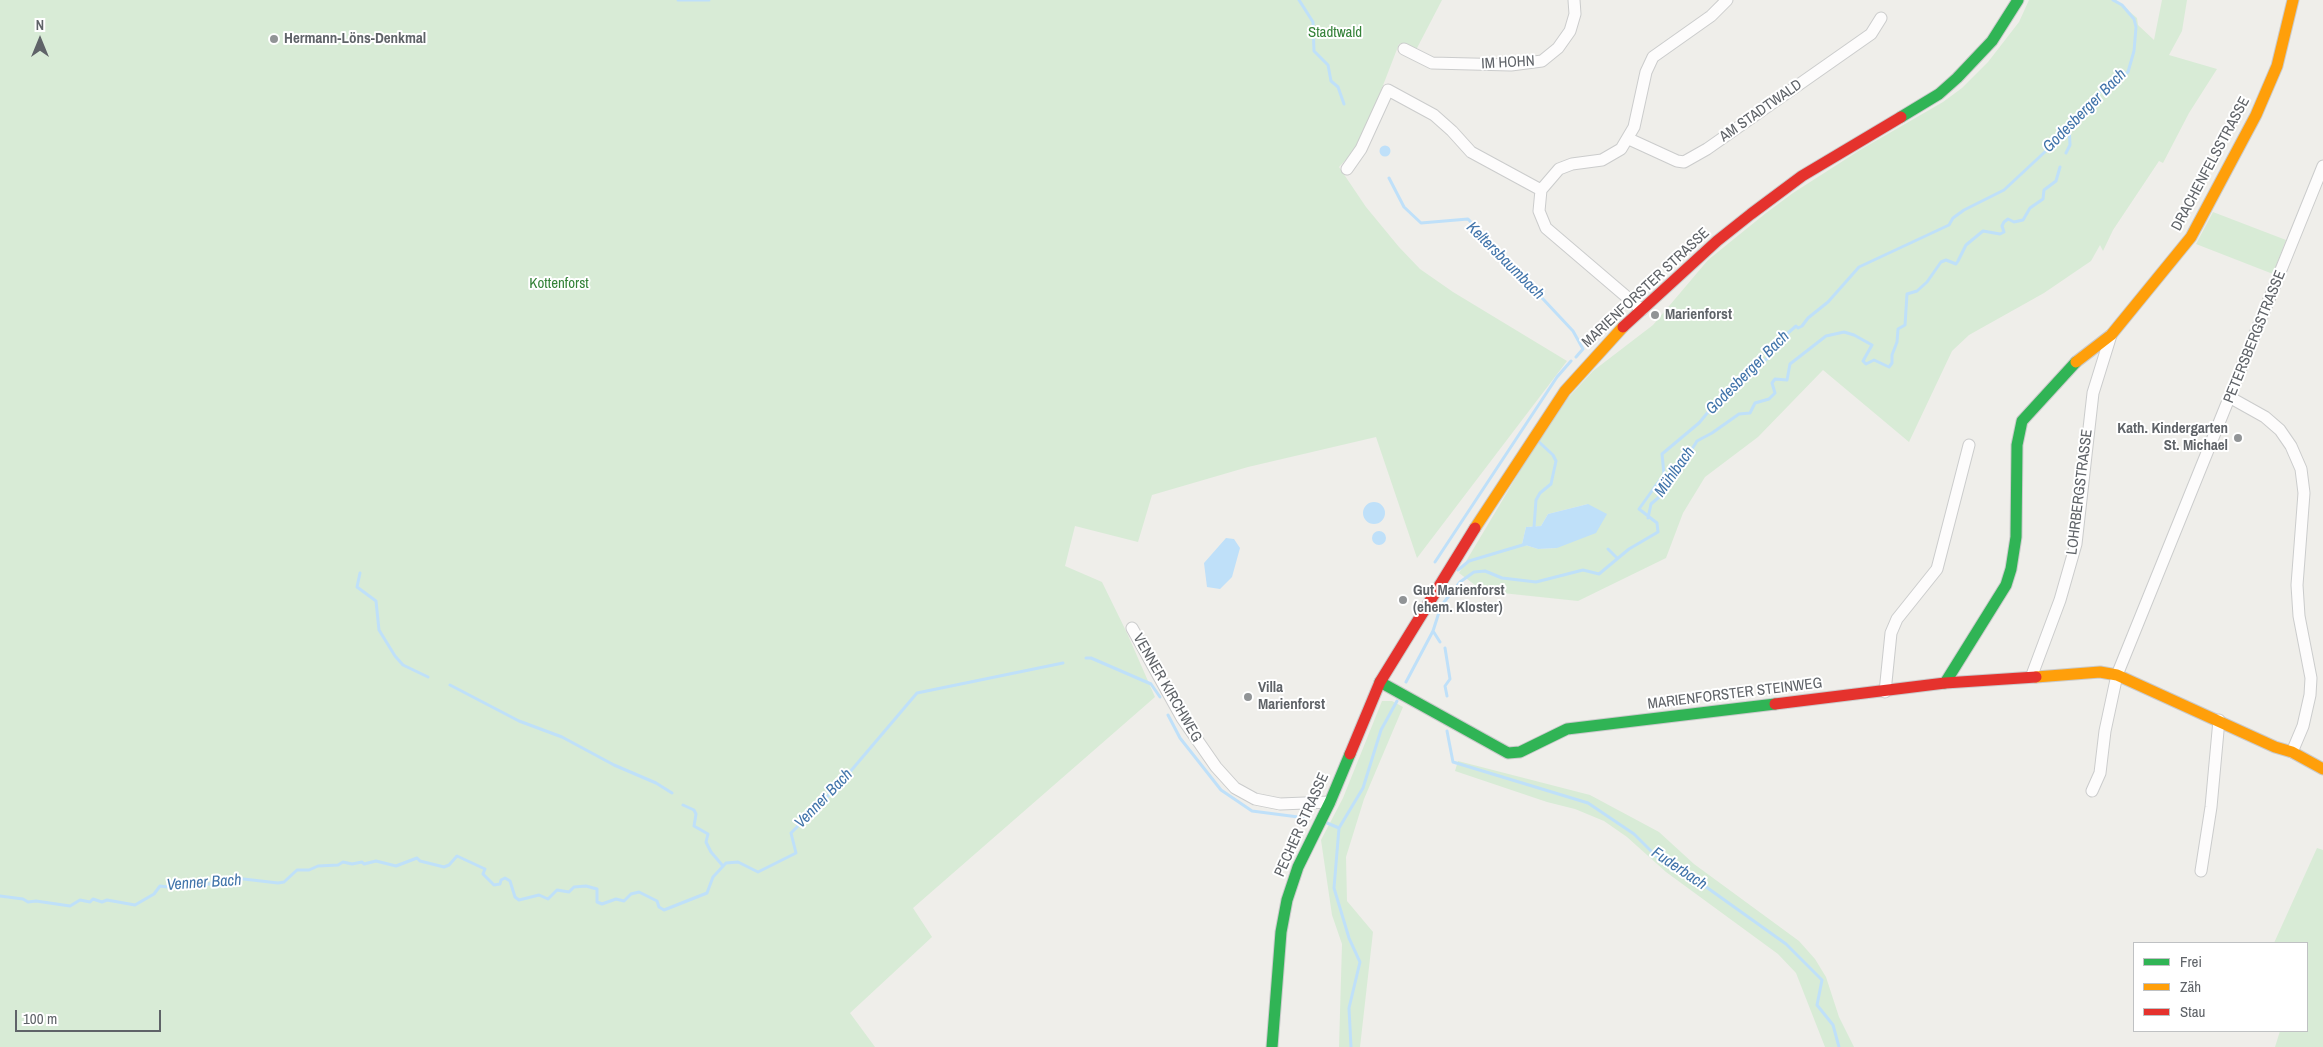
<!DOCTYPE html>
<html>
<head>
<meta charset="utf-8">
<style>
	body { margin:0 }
	#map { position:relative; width:2323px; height:1047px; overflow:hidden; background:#efeeea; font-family:"Archivo Narrow",sans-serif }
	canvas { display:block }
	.legend { position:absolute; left:2133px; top:942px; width:175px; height:90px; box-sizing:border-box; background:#fff; border:1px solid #bfc1c3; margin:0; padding:6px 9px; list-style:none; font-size:15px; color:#5f6368 }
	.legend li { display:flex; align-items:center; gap:10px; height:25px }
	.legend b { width:25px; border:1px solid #bfc1c3 }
	.north { position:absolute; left:15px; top:15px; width:50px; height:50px; -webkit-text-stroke:4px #fff; paint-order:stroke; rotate:0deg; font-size:14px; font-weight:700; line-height:20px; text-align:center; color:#5f6368 }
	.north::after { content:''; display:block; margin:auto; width:18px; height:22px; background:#5f6368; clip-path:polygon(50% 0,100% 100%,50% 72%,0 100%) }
	.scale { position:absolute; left:15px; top:1010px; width:146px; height:22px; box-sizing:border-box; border:2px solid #5f6368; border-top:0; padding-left:6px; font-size:15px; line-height:18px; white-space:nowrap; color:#5f6368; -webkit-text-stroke:4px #fff; paint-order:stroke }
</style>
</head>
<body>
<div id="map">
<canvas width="2323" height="1047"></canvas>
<ul class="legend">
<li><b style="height:6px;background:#30b455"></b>Frei</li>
<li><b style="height:6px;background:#ff9f0a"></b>Zäh</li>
<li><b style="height:6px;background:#e5322d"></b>Stau</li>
</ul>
<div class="north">N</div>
<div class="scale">100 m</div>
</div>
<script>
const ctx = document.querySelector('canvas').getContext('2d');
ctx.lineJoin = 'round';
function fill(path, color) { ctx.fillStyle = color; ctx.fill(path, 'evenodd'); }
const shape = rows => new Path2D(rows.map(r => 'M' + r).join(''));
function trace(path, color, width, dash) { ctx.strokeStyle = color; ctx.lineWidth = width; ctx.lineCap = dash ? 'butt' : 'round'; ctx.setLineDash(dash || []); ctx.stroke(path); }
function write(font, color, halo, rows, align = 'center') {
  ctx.font = font + ' "Archivo Narrow",sans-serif'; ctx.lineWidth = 4; ctx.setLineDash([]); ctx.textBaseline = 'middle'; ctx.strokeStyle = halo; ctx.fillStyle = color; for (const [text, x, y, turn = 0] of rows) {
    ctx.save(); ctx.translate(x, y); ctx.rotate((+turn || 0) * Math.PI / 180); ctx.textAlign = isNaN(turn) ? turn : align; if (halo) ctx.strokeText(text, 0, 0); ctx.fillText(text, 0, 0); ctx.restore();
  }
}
fill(shape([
	[0,0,1442,0,1416,50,1404,43,1399,44,1360,145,1339,167,1366,207,1399,247,1420,269,1453,292,1567,361,1417,558,1376,437,1248,467,1152,495,1138,542,1075,526,1065,566,1102,582,1127,633,1155,697,913,908,932,937,850,1013,875,1047,0,1047],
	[2029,0,2116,0,2137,18,2138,25,2154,40,2162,0,2187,0,2182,31,2169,55,2217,69,2189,113,2163,163,2159,161,2113,230,2103,251,2100,245,2091,261,2044,293,1969,335,1952,351,1909,442,1823,370,1758,437,1705,477,1683,513,1666,558,1578,601,1483,591,1459,573,1530,454,1568,398,1593,371,1653,325,1708,260,1766,213,1793,193,1860,150,1943,102,1962,88,1988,62,2019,22],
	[1588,504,1557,548,1538,549,1522,544,1526,527,1541,526,1548,514],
	[2213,212,2286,240,2273,274,2196,244],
	[1382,701,1392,701,1403,707,1364,799,1346,857,1347,901,1373,932,1360,1047,1339,1047,1342,944,1332,915,1321,840,1343,798],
	[1458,761,1590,795,1659,832,1694,864,1799,941,1815,959,1826,977,1839,1017,1854,1047,1825,1047,1796,973,1778,954,1666,872,1627,837,1604,821,1575,809,1547,802,1455,771],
	[2317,848,2323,850,2323,1047,2275,1047,2280,1031,2307,1031,2307,943,2274,943]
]), '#d8ebd6');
fill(shape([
	'1379.5 151a5.5 5.5 0 1 1 11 0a5.5 5.5 0 1 1-11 0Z',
	'1363 513a11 11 0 1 1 22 0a11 11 0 1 1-22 0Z',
	[1588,504,1607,514,1596,533,1557,548,1538,549,1522,544,1526,527,1541,526,1548,514],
	'1372 538a7 7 0 1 1 14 0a7 7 0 1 1-14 0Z',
	[1226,538,1234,539,1240,548,1232,577,1220,589,1207,587,1204,563]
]), '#bfe0f9');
trace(shape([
	[678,0,709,0],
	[1299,0,1313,22,1314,51,1328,65,1331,81,1338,87,1344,104],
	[2066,153,2070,145,2069,125],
	[1389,178,1404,207,1421,223,1468,219,1573,331,1583,349,1576,357],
	[1648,518,1651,504,1666,491,1697,441,1712,433,1739,414,1750,413,1755,403,1769,399,1775,393,1772,383,1775,379,1787,380,1790,364,1826,336,1844,332,1854,335,1872,345,1863,361,1866,364,1874,360,1889,367,1892,363,1892,355,1897,342,1898,329,1905,325,1907,294,1917,291,1927,282,1941,262,1946,260,1956,264,1958,261,1966,245,1983,231,2000,234,2004,232,2002,226,2004,222,2008,219,2014,222,2023,220,2030,208,2043,199,2044,190,2056,181,2060,167],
	[1534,527,1536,500,1540,493,1551,484,1556,461,1553,455,1539,442],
	[1608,549,1617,558],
	[1435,562,1557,377,1571,361],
	[1458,570,1469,561,1526,544],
	[360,573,357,587,376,601,379,630,395,656,403,665,428,677],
	[1433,631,1440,642],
	[1445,648,1450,679,1445,686,1447,696],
	[1086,658,1091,658,1151,684,1160,697],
	[1406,682,1433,631,1441,606,1460,582,1474,572,1485,571,1502,578,1536,582,1583,570,1599,574,1629,549,1658,532,1657,523,1639,509,1664,474,1662,454,1699,423,1724,393,1769,357,1780,340,1796,326,1798,328,1802,326,1808,318,1828,302,1859,267,1949,225,1953,218,1964,210,2004,190,2048,149,2097,94,2128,72,2134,51,2136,27,2134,19,2122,5,2113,0],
	[450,685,519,721,562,737,614,765,656,783,672,793],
	[1168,715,1180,738,1221,790,1252,811,1306,818],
	[1447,731,1453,762,1588,803,1634,834,1656,856,1688,874,1786,944,1822,980,1817,1005,1833,1025,1839,1047],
	[683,805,694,810,696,814,694,826,708,834,706,842,711,852,723,866],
	[1327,823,1339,828],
	[0,896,23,899,28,902,36,901,70,906,80,900,90,902,93,899,102,902,107,900,135,905,154,894,160,886,175,888,178,885,200,886,235,878,278,883,284,882,297,870,309,870,318,866,338,865,343,862,352,864,362,862,364,864,376,861,396,866,417,858,420,861,444,867,449,865,457,856,485,869,483,874,494,885,500,884,501,880,505,878,510,881,515,897,519,900,539,895,548,899,557,890,569,892,574,887,586,886,597,889,597,902,602,904,616,899,624,901,631,894,639,892,657,901,659,907,664,910,707,893,713,877,726,863,738,862,758,872,796,853,791,833,838,786,917,693,1063,663],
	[1351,1047,1349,1008,1360,962,1349,938,1334,888,1339,828,1363,788,1381,730,1397,701]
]), '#bfe0f9', 3);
const street = shape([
	[1404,49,1432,63,1511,65,1542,61,1558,48,1570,31,1575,14,1574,0],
	[1629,139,1677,161,1684,162,1707,149,1871,34,1881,18],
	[1347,169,1361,149,1388,90,1434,115,1452,131,1471,152,1541,190],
	[1642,310,1546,228,1539,211,1541,190,1559,169,1572,164,1602,160,1621,149,1634,127,1646,72,1653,57,1711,16,1727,0],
	[2231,398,2265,417,2280,430,2291,446,2301,469,2304,493,2297,585,2299,616,2311,678,2310,695,2303,726,2292,752],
	[1132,628,1182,718,1216,767,1235,788,1255,799,1280,804,1330,802],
	[2032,675,2060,600,2076,544,2093,393,2111,335],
	[1885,692,1891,633,1897,619,1937,569,1969,445],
	[2092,791,2100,773,2105,731,2117,675,2323,166],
	[2201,871,2211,807,2219,720]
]);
const fast = shape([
	[1901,117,1939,94,1957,78,1992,41,2018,0],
	[1380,682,1508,753,1520,752,1567,729,1775,704],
	[1945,683,2006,585,2011,569,2016,537,2017,445,2022,421,2076,362],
	[1272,1047,1281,932,1287,900,1298,867,1330,802,1350,754]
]);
const slow = shape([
	[2076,362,2111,335,2191,237,2256,115,2277,66,2293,0],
	[1475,528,1565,391,1623,327],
	[2036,677,2100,672,2117,675,2275,747,2292,752,2323,769]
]);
const jam = shape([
	[1623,327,1717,241,1751,214,1802,176,1901,117],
	[1775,704,1945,683,2036,677],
	[1350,754,1380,682,1475,528]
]);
trace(street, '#cbcccc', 13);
trace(fast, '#cacacb', 13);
trace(slow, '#cacacb', 13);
trace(jam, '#cacacb', 13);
trace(street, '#fdfcfc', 11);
trace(fast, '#30b455', 11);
trace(slow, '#ff9f0a', 11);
trace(jam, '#e5322d', 11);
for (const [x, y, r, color] of [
	[274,39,5,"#919496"],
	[1655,315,5,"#919496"],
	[2238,438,5,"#919496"],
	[1403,600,5,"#919496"],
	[1248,697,5,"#919496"]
]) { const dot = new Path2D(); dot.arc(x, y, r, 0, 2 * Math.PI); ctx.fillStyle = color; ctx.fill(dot); trace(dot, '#fff', 2); }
write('15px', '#348238', '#fff', [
	["Stadtwald",1335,33],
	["Kottenforst",559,284]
]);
write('bold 15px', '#5f6368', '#fff', [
	["Hermann-Löns-Denkmal",284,39],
	["Marienforst",1665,315],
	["Kath. Kindergarten",2228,429,"right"],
	["St. Michael",2228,446,"right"],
	["Gut Marienforst",1413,591],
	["(ehem. Kloster)",1413,608],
	["Villa",1258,688],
	["Marienforst",1258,705]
], 'left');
write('15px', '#5f6368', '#fff', [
	["IM HOHN",1508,63,-3],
	["AM STADTWALD",1761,111,-35],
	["DRACHENFELSSTRASSE",2211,164,-62],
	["MARIENFORSTER STRASSE",1646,288,-43],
	["PETERSBERGSTRASSE",2255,337,-68],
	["LOHRBERGSTRASSE",2080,492,-83],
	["VENNER KIRCHWEG",1167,688,60],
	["MARIENFORSTER STEINWEG",1735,694,-7],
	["PECHER STRASSE",1302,825,-66]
]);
write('italic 16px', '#4174aa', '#fff', [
	["Godesberger Bach",2085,111,-45],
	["Keltersbaumbach",1505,261,45],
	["Godesberger Bach",1748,373,-45],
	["Mühlbach",1675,472,-55],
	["Venner Bach",824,799,-46],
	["Fuderbach",1679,869,34],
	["Venner Bach",204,883,-4]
]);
</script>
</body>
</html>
